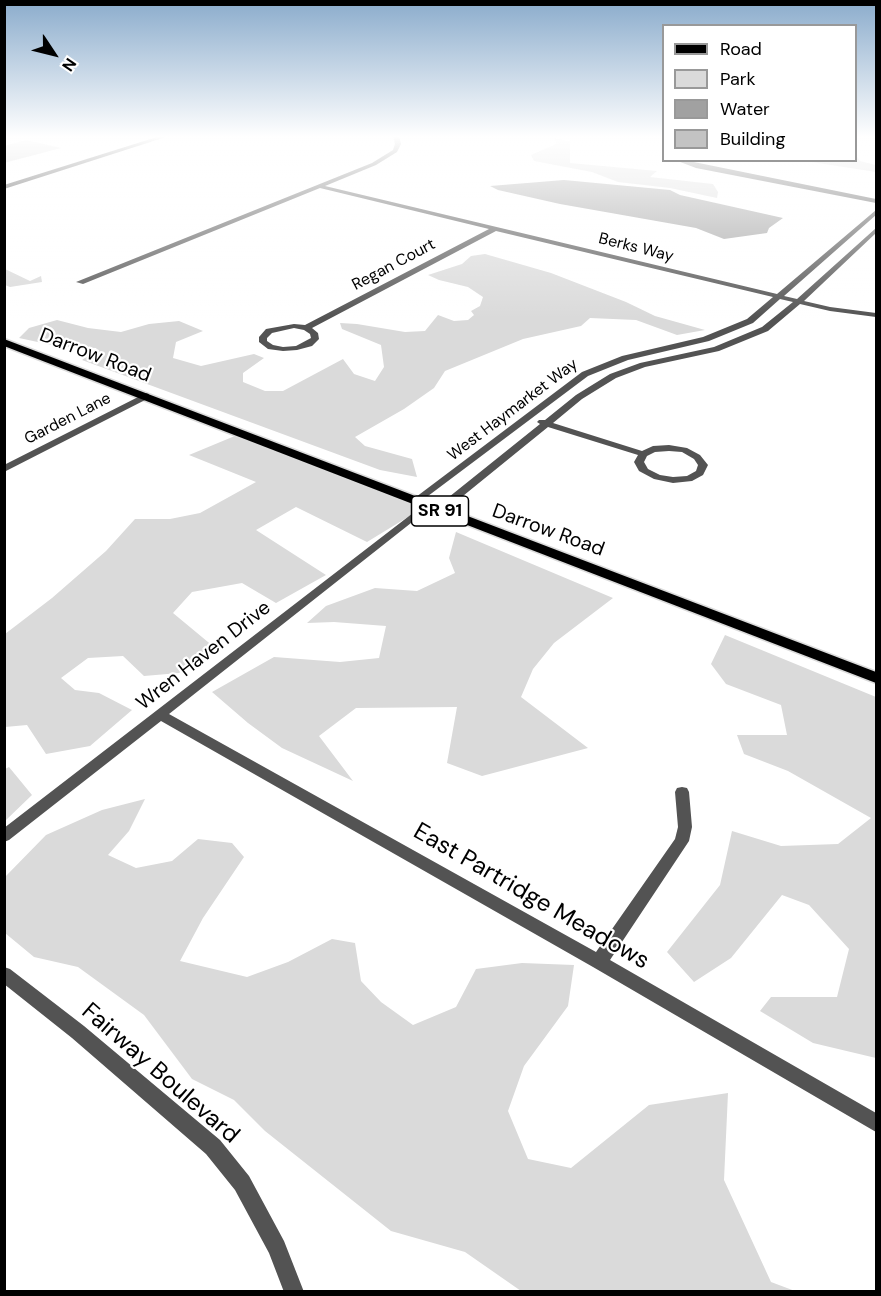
<!DOCTYPE html>
<html>
<head>
<meta charset="utf-8">
<style>
	body { margin:0 }
	#map { position:relative; width:881px; height:1296px; overflow:hidden; background:#fff; font-family:"DM Sans",sans-serif }
	canvas { display:block }
	.frame { position:absolute; inset:0; border:6px solid #000; pointer-events:none }
	.legend { position:absolute; left:662px; top:24px; width:195px; height:138px; box-sizing:border-box; background:#fff; border:2px solid #999; margin:0; padding:8px 10px; list-style:none; font-size:18px; color:#000 }
	.legend li { display:flex; align-items:center; gap:12px; height:30px }
	.legend b { width:30px; border:2px solid #999 }
	.north { position:absolute; left:24px; top:24px; width:60px; height:60px; -webkit-text-stroke:4px #fff; paint-order:stroke; rotate:125deg; font-size:16px; font-weight:700; line-height:24px; text-align:center; color:#000 }
	.north::after { content:''; display:block; margin:auto; width:21px; height:27px; background:#000; clip-path:polygon(50% 0,100% 100%,50% 72%,0 100%) }
</style>
</head>
<body>
<div id="map">
<canvas width="881" height="1296"></canvas>
<div class="frame"></div>
<ul class="legend">
<li><b style="height:8px;background:#000"></b>Road</li>
<li><b style="height:16px;background:#dadada"></b>Park</li>
<li><b style="height:16px;background:#a1a1a1"></b>Water</li>
<li><b style="height:16px;background:#c3c3c3"></b>Building</li>
</ul>
<div class="north">N</div>
</div>
<script>
const ctx = document.querySelector('canvas').getContext('2d');
ctx.lineJoin = 'round';
function fill(path, color) { ctx.fillStyle = color; ctx.fill(path, 'evenodd'); }
const shape = rows => new Path2D(rows.map(r => 'M' + r).join(''));
function trace(path, color, width, dash) { ctx.strokeStyle = color; ctx.lineWidth = width; ctx.lineCap = dash ? 'butt' : 'round'; ctx.setLineDash(dash || []); ctx.stroke(path); }
function write(font, color, halo, rows, align = 'center') {
  ctx.font = font + ' "DM Sans",sans-serif'; ctx.lineWidth = 4.5; ctx.setLineDash([]); ctx.textBaseline = 'middle'; ctx.strokeStyle = halo; ctx.fillStyle = color; for (const [text, x, y, turn = 0] of rows) {
    ctx.save(); ctx.translate(x, y); ctx.rotate((+turn || 0) * Math.PI / 180); ctx.textAlign = isNaN(turn) ? turn : align; if (halo) ctx.strokeText(text, 0, 0); ctx.fillText(text, 0, 0); ctx.restore();
  }
}
fill(shape([
	[555,138,570,141,570,163,657,171,650,177,713,184,718,192,717,198,670,188,618,182,592,172,534,161,531,155,556,144],
	[856,155,860,161,876,165,876,172,805,161,856,160],
	[485,254,551,273,626,302,655,316,705,330,677,335,636,320,590,318,581,326,523,339,445,371,434,388,404,409,355,437,365,446,412,459,417,477,380,470,82,360,97,348,61,347,19,338,29,328,57,320,88,328,121,332,149,324,179,321,203,331,176,342,173,358,201,366,254,354,264,358,243,373,243,382,265,391,283,391,343,359,354,374,375,381,384,367,381,345,342,329,340,323,357,324,405,332,425,331,438,315,454,321,468,320,474,315,471,311,480,306,483,297,468,287,439,280,428,275,462,264,471,256],
	[5,269,30,281,41,276,42,282,10,287,5,285],
	[242,433,426,506,367,542,296,507,256,530,326,575,276,603,242,583,192,592,173,613,214,647,179,673,144,676,123,656,88,658,61,678,75,690,99,693,132,710,90,746,46,754,27,725,5,727,5,634,52,598,106,551,135,519,170,519,200,513,256,482,189,455],
	[456,532,613,598,554,643,533,669,521,697,588,748,482,776,447,763,457,707,356,708,319,736,353,781,282,748,248,723,212,692,274,657,340,662,379,658,386,626,334,622,307,623,326,606,375,588,417,591,455,573,449,558],
	[725,635,876,697,876,1058,813,1043,760,1011,771,997,837,997,849,949,809,905,782,895,731,958,694,982,667,952,720,885,732,831,781,846,838,844,871,818,788,771,744,754,737,735,787,735,781,705,726,684,711,664],
	[9,767,32,795,5,821,5,769],
	[145,799,129,831,108,855,136,868,172,861,198,839,232,843,244,857,203,918,180,961,247,977,288,962,332,939,355,943,361,981,381,1002,413,1025,456,1007,476,969,522,963,574,965,568,1006,524,1066,508,1111,528,1159,571,1168,649,1105,728,1093,724,1180,771,1282,795,1291,521,1291,465,1252,391,1231,265,1131,234,1100,192,1079,144,1015,78,967,34,957,5,933,5,877,46,835,102,810]
]), '#dadada');
fill(shape([
	[564,180,670,190,680,195,783,218,769,228,767,233,724,239,696,228,560,204,498,190,490,186]
]), '#a1a1a1');
fill(shape([
	[26,140,61,148,4,163,4,146]
]), '#c3c3c3');
const primary = shape([
	[4,339,876,672,876,683,4,346,4,339]
]);
trace(primary, '#dbdbdb', 3);
fill(shape([
	[393,136,399,136,401,144,397,152,376,165,325,186,777,294,876,210,876,215,784,296,797,299,876,228,876,233,804,301,830,307,876,313,876,317,830,311,800,304,768,331,719,351,645,367,616,378,582,399,553,423,642,451,653,446,669,445,687,448,700,455,708,465,703,475,692,481,673,483,654,479,639,471,634,462,638,455,548,427,442,513,438,514,434,513,434,509,540,424,537,422,539,420,545,420,576,395,610,374,640,363,714,347,762,327,793,302,780,299,753,323,709,341,628,360,588,376,416,505,411,502,412,500,582,372,622,356,703,337,747,319,773,297,496,231,312,328,318,333,319,339,312,346,297,350,283,351,268,349,259,342,259,337,266,329,294,324,305,325,489,229,320,188,83,284,76,282,372,163,393,150,395,144,393,136],
	[294,328,304,330,310,334,311,338,296,346,283,347,273,345,267,341,267,338,272,333,294,328],
	[669,451,682,452,694,459,698,465,696,471,687,476,673,477,660,475,648,469,644,462,647,456,655,452,669,451],
	[675,160,684,160,876,199,876,203,696,168,675,160],
	[146,393,149,394,149,398,4,472,4,465,146,393],
	[426,503,430,504,430,508,169,714,596,952,675,839,678,827,675,792,677,788,682,787,687,788,689,792,692,827,689,841,610,960,876,1113,876,1132,593,967,161,721,9,840,4,842,4,828,426,503],
	[4,967,10,969,84,1026,220,1140,249,1176,284,1241,304,1292,284,1292,269,1253,235,1190,206,1154,72,1038,4,984,4,967]
]), '#535353');
fill(shape([
	[160,136,169,136,4,189,4,185,160,136]
]), '#202020');
fill(primary, '#000');
const sky = ctx.createLinearGradient(0, 0, 0, 318);
sky.addColorStop(0, '#8baccc');
sky.addColorStop(0.43, '#fff');
sky.addColorStop(1, '#ffffff00');
ctx.fillStyle = sky;
ctx.fillRect(0, 0, 881, 318);
write('16px', '#000', '#fff', [
	["Berks Way",636,248,14],
	["Regan Court",394,265,-28],
	["West Haymarket Way",513,410,-37],
	["Garden Lane",68,419,-27]
]);
for (const [x, y, w] of [
	[440,511,57]
]) { const box = new Path2D(); box.roundRect(x - w / 2, y - 15, w, 30, 4.5); ctx.fillStyle = '#fff'; ctx.fill(box); trace(box, '#000', 1.5); }
write('bold 18px', '#000', null, [
	["SR 91",440,511]
]);
write('20px', '#000', '#fff', [
	["Darrow Road",95,356,21],
	["Darrow Road",548,531,20],
	["Wren Haven Drive",204,656,-38]
]);
write('24px', '#000', '#fff', [
	["East Partridge Meadows",531,897,30],
	["Fairway Boulevard",160,1074,41]
]);
</script>
</body>
</html>
